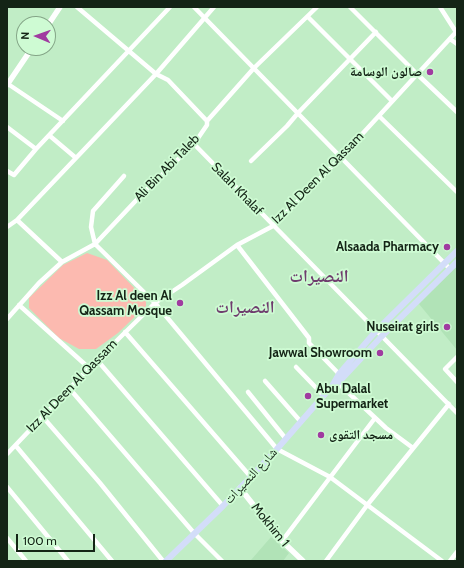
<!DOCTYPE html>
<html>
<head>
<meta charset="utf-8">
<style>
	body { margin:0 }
	#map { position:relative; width:464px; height:568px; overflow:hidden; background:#c1edc6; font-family:Cabin,sans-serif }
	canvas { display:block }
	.frame { position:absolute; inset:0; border:8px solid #142416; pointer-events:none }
	.north { position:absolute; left:16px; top:16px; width:40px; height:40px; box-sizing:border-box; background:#cefbd3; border:1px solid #84a587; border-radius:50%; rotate:272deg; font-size:11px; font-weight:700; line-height:16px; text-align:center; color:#142416 }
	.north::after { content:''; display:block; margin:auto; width:14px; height:18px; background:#a03ba0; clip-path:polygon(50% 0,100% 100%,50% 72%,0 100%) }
	.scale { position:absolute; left:16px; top:534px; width:79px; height:18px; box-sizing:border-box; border:2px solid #142416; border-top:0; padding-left:5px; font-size:12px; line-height:14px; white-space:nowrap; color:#142416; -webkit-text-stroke:3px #cefbd3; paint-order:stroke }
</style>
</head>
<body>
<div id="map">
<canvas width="464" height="568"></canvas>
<div class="frame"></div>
<div class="north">N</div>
<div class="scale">100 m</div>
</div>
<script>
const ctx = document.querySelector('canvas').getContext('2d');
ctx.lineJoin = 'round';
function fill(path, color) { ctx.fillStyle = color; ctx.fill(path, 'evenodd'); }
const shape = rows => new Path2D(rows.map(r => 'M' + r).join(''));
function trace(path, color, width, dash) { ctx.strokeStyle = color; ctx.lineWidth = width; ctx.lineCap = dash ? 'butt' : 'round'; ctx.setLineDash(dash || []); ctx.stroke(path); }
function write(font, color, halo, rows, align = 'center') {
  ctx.font = font + ' Cabin,"Noto Naskh Arabic",sans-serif'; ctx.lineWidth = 3.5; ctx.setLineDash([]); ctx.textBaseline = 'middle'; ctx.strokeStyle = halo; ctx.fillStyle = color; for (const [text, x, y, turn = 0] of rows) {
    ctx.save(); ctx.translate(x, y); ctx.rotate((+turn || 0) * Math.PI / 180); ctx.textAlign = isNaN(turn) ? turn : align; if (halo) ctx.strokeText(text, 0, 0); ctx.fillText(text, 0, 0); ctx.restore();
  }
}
fill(shape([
	[455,267,457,269,457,350,419,304],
	[271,537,289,553,283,561,253,561,251,560]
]), '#b1e3b7');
fill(shape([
	[87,253,107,260,146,300,146,306,118,333,96,349,79,349,59,338,29,308,29,298,63,265]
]), '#fcbab0');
trace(shape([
	[77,7,156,74,168,80,207,121],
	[194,7,450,269],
	[350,7,417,74,457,112],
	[440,7,456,32],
	[308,17,392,101],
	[450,39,457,44],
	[8,84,63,121],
	[379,116,457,192],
	[7,127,36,149],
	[50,136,76,158],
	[194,144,457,413],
	[251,161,287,126,298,113,376,32],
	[7,171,14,175,36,149,170,7],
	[124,176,93,211,91,227,95,244,155,303,277,449,330,477,442,561],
	[17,220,62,262],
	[7,227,17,220,156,74,214,7],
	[237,245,309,338,309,343,341,376],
	[19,305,89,368],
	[7,319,39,283,62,262,95,244,144,192,194,144,207,125,207,121,254,68,317,7],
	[125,332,250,476],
	[457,357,445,369,457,382],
	[97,360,223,506],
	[296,367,324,396],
	[265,381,301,422],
	[338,383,386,428,413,448],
	[69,388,194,533,222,561],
	[248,392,286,439],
	[42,416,100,483,163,561],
	[16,446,112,561],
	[7,454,89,368,155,303,182,285,237,245,273,226,341,157,457,31],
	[7,487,68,561],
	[7,538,26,561],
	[282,541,375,418],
	[326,561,368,504,449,404],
	[450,561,457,552]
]), '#fff', 4.5);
trace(shape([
	[48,25,60,7],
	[7,85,32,48],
	[240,488,282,541,303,561]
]), '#fff', 5.5);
trace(shape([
	[332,386,339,374,376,331,457,251],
	[166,561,223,506,277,449,332,386,338,383,381,337,457,262]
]), '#d3ddf9', 6);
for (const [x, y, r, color] of [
	[430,72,4,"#a03ba0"],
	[447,247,4,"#a03ba0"],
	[180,303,4,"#a03ba0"],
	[447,327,4,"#a03ba0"],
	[380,353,4,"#a03ba0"],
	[308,396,4,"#a03ba0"],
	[321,435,4,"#a03ba0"]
]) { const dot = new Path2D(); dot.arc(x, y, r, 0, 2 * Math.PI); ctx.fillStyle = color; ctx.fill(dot); trace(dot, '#cefbd3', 1.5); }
write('bold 13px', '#142416', '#cefbd3', [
	["صالون الوسامة",422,72],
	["Alsaada Pharmacy",439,247],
	["Izz Al deen Al",172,296],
	["Qassam Mosque",172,311],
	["Nuseirat girls",439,327],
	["Jawwal Showroom",372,353],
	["Abu Dalal",316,389,"left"],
	["Supermarket",316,404,"left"],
	["مسجد التقوى",329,435,"left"]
], 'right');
write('13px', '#142416', '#cefbd3', [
	["Ali Bin Abi Taleb",167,168,-46],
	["Izz Al Deen Al Qassam",318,178,-45],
	["Salah Khalaf",237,189,46],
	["Izz Al Deen Al Qassam",72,386,-46],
	["شارع النصيرات",251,476,-47],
	["Mokhim 1",270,525,51]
]);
write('bold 17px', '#6f3c6e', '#cefbd3', [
	["النصيرات",319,277],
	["النصيرات",245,308]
]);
</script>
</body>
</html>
